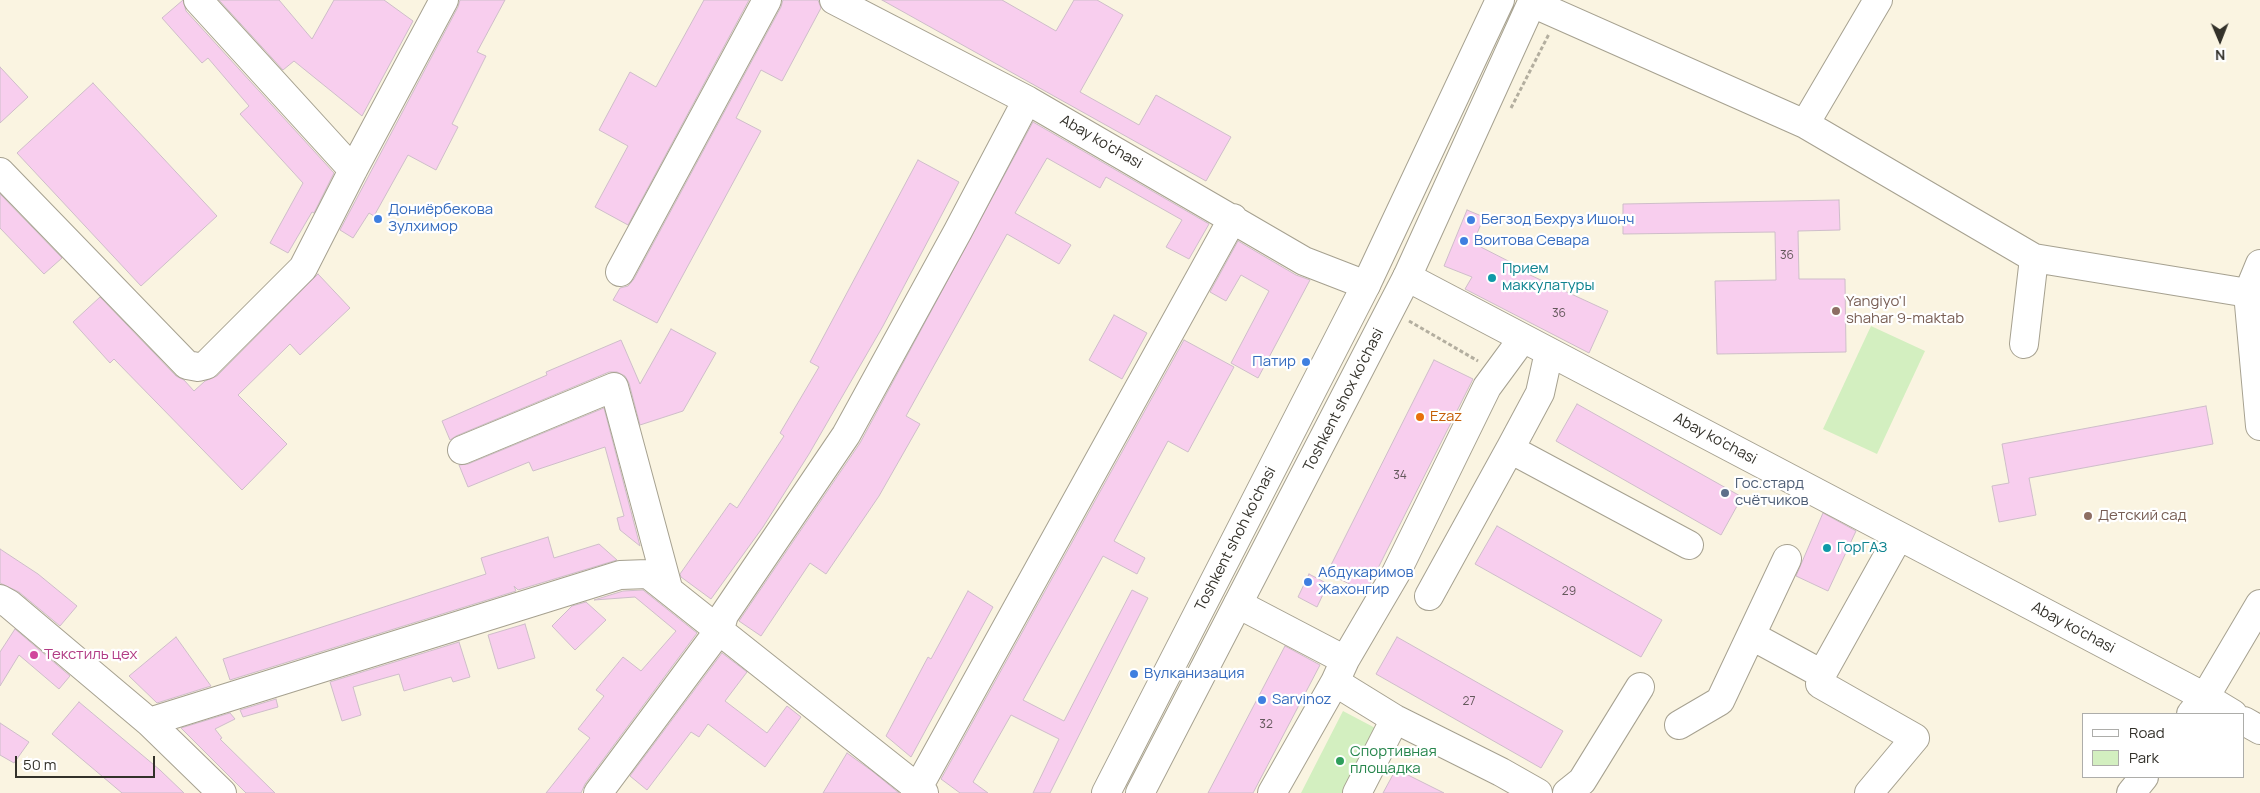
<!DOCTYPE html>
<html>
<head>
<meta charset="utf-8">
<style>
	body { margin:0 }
	#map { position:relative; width:2260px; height:793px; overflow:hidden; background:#faf4e1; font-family:Manrope,sans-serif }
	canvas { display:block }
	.legend { position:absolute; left:2082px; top:713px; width:162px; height:65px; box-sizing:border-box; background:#fff; border:1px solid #adadaa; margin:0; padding:6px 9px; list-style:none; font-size:15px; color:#33312a }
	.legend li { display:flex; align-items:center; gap:10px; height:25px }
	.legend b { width:25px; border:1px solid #adadaa }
	.north { position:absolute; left:2195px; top:15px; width:50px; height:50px; -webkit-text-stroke:4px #fff; paint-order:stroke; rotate:179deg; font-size:14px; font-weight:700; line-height:20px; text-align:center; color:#33312a }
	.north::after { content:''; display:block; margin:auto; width:18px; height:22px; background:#33312a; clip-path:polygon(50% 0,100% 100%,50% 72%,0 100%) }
	.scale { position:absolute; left:15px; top:756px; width:140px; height:22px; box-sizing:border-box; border:2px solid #33312a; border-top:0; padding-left:6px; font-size:15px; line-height:18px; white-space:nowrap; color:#33312a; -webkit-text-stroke:4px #fff; paint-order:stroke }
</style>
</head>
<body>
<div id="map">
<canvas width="2260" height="793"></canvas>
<ul class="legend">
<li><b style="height:6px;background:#fff"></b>Road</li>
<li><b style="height:14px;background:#d3efc0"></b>Park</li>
</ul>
<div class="north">N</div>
<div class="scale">50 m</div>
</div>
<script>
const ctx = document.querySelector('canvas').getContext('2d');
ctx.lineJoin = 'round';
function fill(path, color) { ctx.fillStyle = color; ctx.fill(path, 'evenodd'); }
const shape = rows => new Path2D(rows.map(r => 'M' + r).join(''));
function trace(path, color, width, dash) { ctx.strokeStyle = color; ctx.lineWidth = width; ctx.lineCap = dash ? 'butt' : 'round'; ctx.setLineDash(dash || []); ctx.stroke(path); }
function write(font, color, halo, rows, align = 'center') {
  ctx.font = font + ' Manrope,sans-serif'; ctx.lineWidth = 4.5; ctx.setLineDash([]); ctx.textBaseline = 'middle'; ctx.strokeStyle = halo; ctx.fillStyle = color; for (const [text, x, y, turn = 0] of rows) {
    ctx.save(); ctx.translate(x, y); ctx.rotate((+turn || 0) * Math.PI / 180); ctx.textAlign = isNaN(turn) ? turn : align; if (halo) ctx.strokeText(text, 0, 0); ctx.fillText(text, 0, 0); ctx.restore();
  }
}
fill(shape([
	[1871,326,1925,351,1877,454,1823,429],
	[1343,711,1379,730,1346,793,1301,793]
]), '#d3efc0');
const building = shape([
	[183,0,186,11,334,173,314,213,312,212,288,253,270,243,303,183,240,114,249,106,208,58,202,63,162,18,183,0],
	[219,0,279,0,312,39,334,0,384,0,413,21,362,116,294,61,283,70,219,0],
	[460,0,505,0,477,52,486,56,452,124,458,127,436,170,408,155,374,216,369,213,353,238,340,230,458,7,460,0],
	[704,0,749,0,628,225,595,207,628,146,599,130,630,72,656,87,704,0],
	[783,0,818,0,821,8,782,81,761,70,736,118,761,131,657,323,613,300,620,288,628,286,634,279,781,7,783,0],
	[882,0,1002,0,1056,31,1074,0,1097,0,1123,15,1080,92,1139,125,1156,95,1231,137,1206,181,882,0],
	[0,67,28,97,0,123,0,67],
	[93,83,217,216,141,286,17,153,93,83],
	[1033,122,1209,224,1189,259,1166,247,1182,220,1106,177,1100,188,1047,158,1015,213,1071,245,1059,264,1007,234,906,416,920,424,879,496,826,574,810,563,761,636,739,621,860,443,1033,122],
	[918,160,959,182,883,326,809,454,763,527,711,599,681,577,680,574,730,503,737,508,784,436,780,433,819,367,810,362,918,160],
	[0,194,62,258,44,274,0,228,0,194],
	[1839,200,1840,230,1798,231,1799,279,1845,279,1846,352,1717,354,1715,281,1776,280,1775,232,1623,234,1623,204,1839,200],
	[1467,210,1484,217,1473,243,1518,266,1517,269,1608,311,1589,353,1465,289,1472,277,1444,266,1467,210],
	[1238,241,1296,275,1310,280,1258,378,1231,363,1269,291,1241,275,1226,301,1210,292,1238,241],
	[318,274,350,308,300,355,290,344,238,395,287,444,242,490,114,359,110,363,73,322,100,297,176,376,184,380,194,391,205,381,217,376,318,274],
	[1114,315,1147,333,1122,379,1089,360,1114,315],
	[671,329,716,353,683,411,640,425,629,383,625,376,617,372,609,372,456,436,450,440,442,421,547,375,546,372,621,340,640,384,671,329],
	[1184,340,1234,367,1188,452,1168,441,1114,541,1145,558,1137,574,1103,556,1023,700,1064,721,1132,590,1148,598,1050,793,1033,793,1059,739,1011,715,973,782,988,793,960,793,941,779,1184,340],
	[1434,360,1473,379,1366,592,1327,573,1434,360],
	[1577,404,1742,497,1721,535,1556,441,1577,404],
	[2206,406,2213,444,2029,478,2036,515,1999,522,1992,486,2009,483,2002,444,2206,406],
	[604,408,640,546,620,530,617,518,624,516,605,447,533,471,529,462,468,487,459,465,468,464,604,408],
	[1823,513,1856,531,1828,591,1796,576,1823,513],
	[1497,526,1662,620,1641,657,1475,564,1497,526],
	[548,537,554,558,599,544,617,560,518,590,514,586,516,591,230,680,223,659,486,574,481,558,548,537],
	[0,549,38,574,77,606,60,626,19,592,0,583,0,549],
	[1309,574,1328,584,1317,607,1298,597,1309,574],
	[643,590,697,633,585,784,581,793,546,793,590,738,578,729,604,696,596,690,623,657,641,671,676,631,635,597,594,600,623,591,643,590],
	[968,591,993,607,911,757,886,736,928,657,931,659,968,591],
	[586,602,606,620,575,650,552,626,572,606,586,602],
	[525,624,535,658,498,669,488,635,525,624],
	[15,629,70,676,59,689,19,655,0,686,0,652,15,629],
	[176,637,211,686,157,703,129,676,176,637],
	[1397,637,1563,731,1541,768,1376,674,1397,637],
	[459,642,470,677,453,682,451,677,404,691,399,674,353,687,361,715,342,721,330,682,459,642],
	[1285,646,1320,665,1253,793,1208,793,1285,646],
	[722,653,747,672,725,701,767,733,787,706,801,717,765,767,708,724,699,737,691,732,647,790,630,776,722,653],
	[276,699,278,707,243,717,240,710,276,699],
	[79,702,160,770,184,793,122,793,52,734,79,702],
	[230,713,235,719,215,729,222,738,220,739,275,793,246,793,181,728,230,713],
	[0,723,29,742,14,763,0,755,0,723],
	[847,753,872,771,899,793,823,793,847,753],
	[1396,769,1444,793,1383,793,1396,769]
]);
fill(building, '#f8ceee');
trace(building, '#cebdc9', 1);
const minor = shape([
	[198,0,353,170],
	[834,0,1027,100,1304,261,1366,285],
	[1532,3,1805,124,2034,258,2248,293],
	[1805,124,1878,0],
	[0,172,187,365,198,367,206,365,303,268,353,170,444,0],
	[2260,264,2248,293,2260,426],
	[620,272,767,0],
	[1407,277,2205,697,2233,714],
	[2024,344,2034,258],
	[1549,352,1540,393,1510,449,1689,545],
	[462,450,614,387,668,588],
	[1429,596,1510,449],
	[0,599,9,604,149,722,222,793],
	[1238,604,1345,660,1396,573,1487,387,1523,338],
	[1752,636,1822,674],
	[1345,660,1335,682,1395,719,1501,772,1538,793],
	[2191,714,2205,697,2260,604],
	[2244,721,2260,730],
	[149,722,620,575,648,574,924,793],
	[1679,725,1720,701,1787,559],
	[598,793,720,629,724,615,846,435,958,231,1027,100],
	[915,793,1233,218],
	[1272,793,1335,682],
	[1357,793,1395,719],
	[1567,793,1582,781,1640,687],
	[1869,793,1915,738,1820,684,1822,674,1899,536],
	[2131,793,2144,777]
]);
const major = shape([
	[1106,793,1366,285,1500,0],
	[1140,793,1407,277,1533,0]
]);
trace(minor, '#a6a190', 30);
trace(major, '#a6a190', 30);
trace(shape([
	[1511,108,1549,34],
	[1409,321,1478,361]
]), '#b3ae9f', 3, [4, 2.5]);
trace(minor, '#fff', 28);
trace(major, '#fff', 28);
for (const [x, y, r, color] of [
	[378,219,5,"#3f7fe0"],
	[1471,220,5,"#3f7fe0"],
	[1464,241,5,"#3f7fe0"],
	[1492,278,5,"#0f9aa8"],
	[1836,311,5,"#8d6e63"],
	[1306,362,5,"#3f7fe0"],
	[1420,417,5,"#e8710a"],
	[1725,493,5,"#5c6f8a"],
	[2088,516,5,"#8d6e63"],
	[1827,548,5,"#0f9aa8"],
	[1308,582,5,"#3f7fe0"],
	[34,655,5,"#d1479c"],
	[1134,674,5,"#3f7fe0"],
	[1262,700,5,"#3f7fe0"],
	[1340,761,5,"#2e9e5b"]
]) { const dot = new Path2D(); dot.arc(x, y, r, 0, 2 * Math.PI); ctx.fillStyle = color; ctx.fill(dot); trace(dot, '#fff', 2); }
write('12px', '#64585b', null, [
	["36",1787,256],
	["36",1559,314],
	["34",1400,476],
	["29",1569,592],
	["27",1469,702],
	["32",1266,725]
]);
write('15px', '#33312a', '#fff', [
	["Abay ko'chasi",1101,142,30],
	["Toshkent shox ko'chasi",1344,400,-63],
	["Abay ko'chasi",1715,439,28],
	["Toshkent shoh ko'chasi",1236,539,-63],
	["Abay ko'chasi",2073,628,28]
]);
write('15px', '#366cbe', '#fff', [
	["Дониёрбекова",388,210],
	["Зулхимор",388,227],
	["Бегзод Бехруз Ишонч",1481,220],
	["Воитова Севара",1474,241],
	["Патир",1296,362,"right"],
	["Абдукаримов",1318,573],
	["Жахонгир",1318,590],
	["Вулканизация",1144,674],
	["Sarvinoz",1272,700]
], 'left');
write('15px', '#0d838f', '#fff', [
	["Прием",1502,269],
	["маккулатуры",1502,286],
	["ГорГАЗ",1837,548]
], 'left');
write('15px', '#785e54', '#fff', [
	["Yangiyo'l",1846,302],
	["shahar 9-maktab",1846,319],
	["Детский сад",2098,516]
], 'left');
write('15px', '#c56008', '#fff', [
	["Ezaz",1430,417]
], 'left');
write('15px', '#4e5e75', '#fff', [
	["Гос.стард",1735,484],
	["счётчиков",1735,501]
], 'left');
write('15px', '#b23c85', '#fff', [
	["Текстиль цех",44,655]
], 'left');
write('15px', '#27864d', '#fff', [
	["Спортивная",1350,752],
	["площадка",1350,769]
], 'left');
</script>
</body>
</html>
